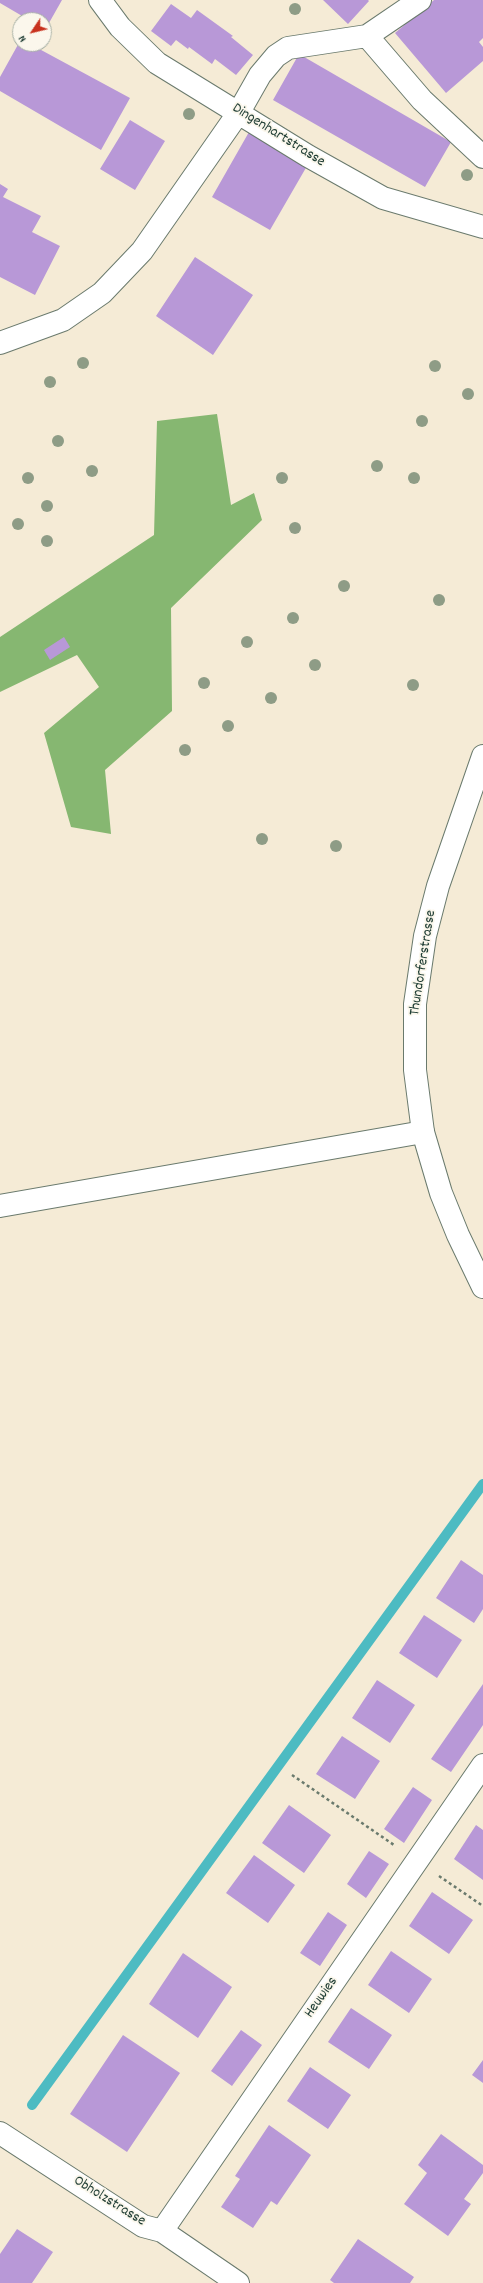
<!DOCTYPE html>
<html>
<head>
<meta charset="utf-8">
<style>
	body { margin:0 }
	#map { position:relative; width:483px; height:2283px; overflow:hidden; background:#f5ebd6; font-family:Dekko,sans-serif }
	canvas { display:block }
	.north { position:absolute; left:12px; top:12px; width:40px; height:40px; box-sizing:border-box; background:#fbf7ec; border:1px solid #a3ada2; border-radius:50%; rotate:235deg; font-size:11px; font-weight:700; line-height:16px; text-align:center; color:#1f3d34 }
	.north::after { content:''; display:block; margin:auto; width:14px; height:18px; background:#c8321e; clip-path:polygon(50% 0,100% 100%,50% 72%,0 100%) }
</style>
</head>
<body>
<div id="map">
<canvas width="483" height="2283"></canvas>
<div class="north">N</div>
</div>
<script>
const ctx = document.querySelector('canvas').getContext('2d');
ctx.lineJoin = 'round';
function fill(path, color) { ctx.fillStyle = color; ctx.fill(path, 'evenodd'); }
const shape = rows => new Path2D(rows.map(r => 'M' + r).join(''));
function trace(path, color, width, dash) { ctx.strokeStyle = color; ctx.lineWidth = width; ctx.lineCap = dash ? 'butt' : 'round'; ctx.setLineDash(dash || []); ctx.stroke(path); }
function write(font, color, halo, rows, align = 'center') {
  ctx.font = font + ' Dekko,sans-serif'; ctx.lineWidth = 3.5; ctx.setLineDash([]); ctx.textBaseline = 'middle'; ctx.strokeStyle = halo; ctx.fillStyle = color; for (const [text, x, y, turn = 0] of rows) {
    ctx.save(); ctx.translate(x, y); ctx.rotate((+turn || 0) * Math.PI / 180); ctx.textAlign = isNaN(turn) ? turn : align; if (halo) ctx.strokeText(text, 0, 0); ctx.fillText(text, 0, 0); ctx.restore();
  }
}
fill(shape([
	[217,414,231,505,254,493,262,520,171,608,172,711,105,770,111,834,71,827,44,733,99,687,77,655,0,692,0,637,154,535,157,421]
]), '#86b771');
trace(shape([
	[32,2105,483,1484]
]), '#4dbbc2', 10);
fill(shape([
	[0,0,62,0,45,30,44,20,29,20,0,3],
	[323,0,368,0,369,1,348,24],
	[434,0,483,0,483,38,479,42,483,47,483,61,446,93,395,33],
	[171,4,191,18,197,10,233,36,231,37,253,55,236,75,215,59,212,64,189,47,188,49,176,40,171,46,151,31],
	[20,41,20,44,30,44,130,98,101,150,0,91,0,77],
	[299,54,451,142,425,187,273,100],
	[130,120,165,141,135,190,100,169],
	[249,132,307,166,270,230,212,197],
	[0,184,8,189,3,197,41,216,32,232,60,246,35,295,0,277],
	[195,257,253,295,213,355,156,316],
	[64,637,70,647,50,660,44,650],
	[461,1560,483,1575,483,1609,474,1623,436,1598],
	[424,1615,462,1640,437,1678,399,1653],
	[377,1680,415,1705,390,1743,352,1718],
	[483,1684,483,1725,451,1772,431,1759],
	[342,1736,380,1761,355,1799,316,1774],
	[413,1787,432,1800,404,1843,384,1829],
	[289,1805,331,1835,304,1873,262,1843],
	[476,1825,483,1830,483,1880,454,1859],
	[369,1851,389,1864,366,1898,347,1884],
	[254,1855,295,1885,268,1923,226,1893],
	[432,1892,473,1920,449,1954,409,1926],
	[328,1912,347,1925,320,1966,300,1953],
	[391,1951,432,1979,409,2013,368,1985],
	[183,1953,232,1987,198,2038,149,2004],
	[351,2008,392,2035,369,2069,328,2042],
	[241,2030,262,2045,232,2086,211,2071],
	[123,2035,180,2073,127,2152,70,2114],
	[483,2060,483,2083,472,2075],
	[310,2067,351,2095,328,2129,287,2101],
	[269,2125,311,2155,277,2205,271,2201,253,2228,221,2207,240,2179,235,2176],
	[441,2134,483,2165,483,2173,464,2199,471,2204,448,2236,404,2204,427,2173,418,2165],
	[17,2229,53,2252,32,2283,0,2283,0,2254],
	[358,2239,414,2277,410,2283,334,2283,330,2280]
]), '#b898d7');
const minor = shape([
	[100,0,120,27,157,63,308,156,383,198,483,227],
	[367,36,422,100,483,157],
	[0,343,63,320,102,293,142,251,239,112,260,75,276,56,288,48,367,36,420,0],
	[0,1206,423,1132],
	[0,2133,143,2226,162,2231,238,2283],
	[162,2231,483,1765]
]);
const tertiary = shape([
	[483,756,438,886,425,936,415,1004,415,1070,423,1132,441,1193,458,1235,483,1287]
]);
trace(minor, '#6a7a6d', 24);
trace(tertiary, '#6a7a6d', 24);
trace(shape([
	[292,1775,394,1845],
	[439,1876,483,1906]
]), '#6a7a6d', 2.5, [3, 3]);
trace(minor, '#fff', 22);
trace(tertiary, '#fff', 22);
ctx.fillStyle = '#8e9c86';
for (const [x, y] of [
	[295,9],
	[189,114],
	[467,175],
	[83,363],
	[435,366],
	[50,382],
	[468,394],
	[422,421],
	[58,441],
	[377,466],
	[92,471],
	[28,478],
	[282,478],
	[414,478],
	[47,506],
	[18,524],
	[295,528],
	[47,541],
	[344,586],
	[439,600],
	[293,618],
	[247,642],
	[315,665],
	[204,683],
	[413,685],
	[271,698],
	[228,726],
	[185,750],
	[262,839],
	[336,846]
]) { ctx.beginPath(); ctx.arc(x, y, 6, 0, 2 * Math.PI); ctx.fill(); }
write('15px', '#1f3d34', '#fbf7ec', [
	["Dingenhartstrasse",278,136,32],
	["Thundorferstrasse",424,963,-81],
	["Heuwies",322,1998,-55],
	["Obholzstrasse",109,2202,32]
]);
</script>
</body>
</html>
